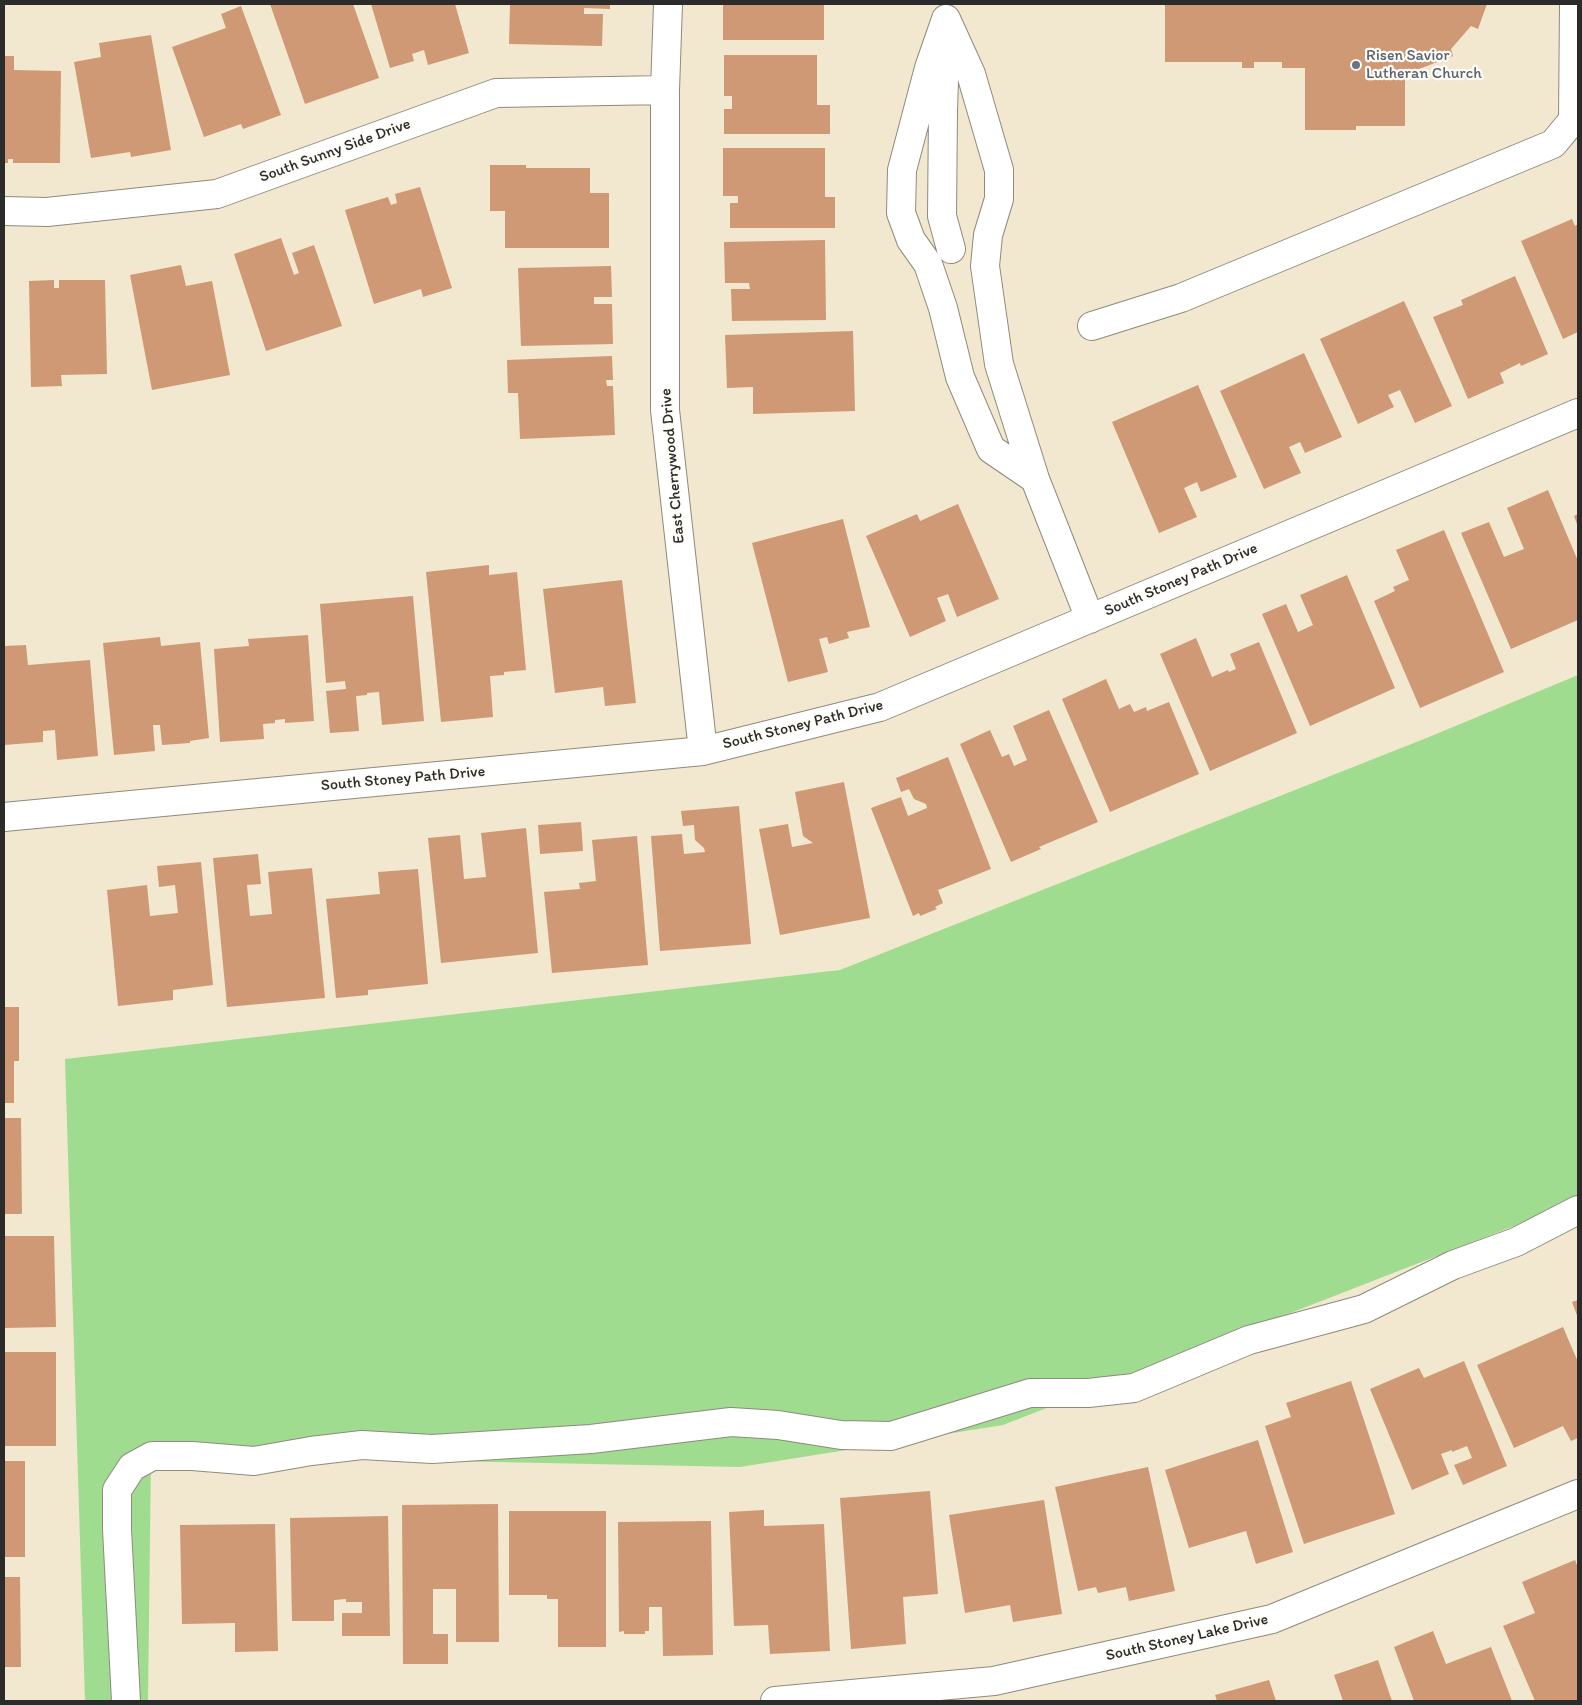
<!DOCTYPE html>
<html>
<head>
<meta charset="utf-8">
<style>
	body { margin:0 }
	#map { position:relative; width:1582px; height:1705px; overflow:hidden; background:#f1e8cf; font-family:Itim,sans-serif }
	canvas { display:block }
	.frame { position:absolute; inset:0; border:5px solid #2b2b2b; pointer-events:none }
</style>
</head>
<body>
<div id="map">
<canvas width="1582" height="1705"></canvas>
<div class="frame"></div>
</div>
<script>
const ctx = document.querySelector('canvas').getContext('2d');
ctx.lineJoin = 'round';
function fill(path, color) { ctx.fillStyle = color; ctx.fill(path, 'evenodd'); }
const shape = rows => new Path2D(rows.map(r => 'M' + r).join(''));
function trace(path, color, width, dash) { ctx.strokeStyle = color; ctx.lineWidth = width; ctx.lineCap = dash ? 'butt' : 'round'; ctx.setLineDash(dash || []); ctx.stroke(path); }
function write(font, color, halo, rows, align = 'center') {
  ctx.font = font + ' Itim,sans-serif'; ctx.lineWidth = 4.5; ctx.setLineDash([]); ctx.textBaseline = 'middle'; ctx.strokeStyle = halo; ctx.fillStyle = color; for (const [text, x, y, turn = 0] of rows) {
    ctx.save(); ctx.translate(x, y); ctx.rotate((+turn || 0) * Math.PI / 180); ctx.textAlign = isNaN(turn) ? turn : align; if (halo) ctx.strokeText(text, 0, 0); ctx.fillText(text, 0, 0); ctx.restore();
  }
}
fill(shape([
	[1578,675,1578,1201,1003,1425,740,1467,151,1455,148,1701,85,1701,65,1059,840,970,1429,737]
]), '#a0dc8f');
fill(shape([
	[270,4,353,4,379,78,305,104],
	[371,4,455,4,469,53,428,65,424,50,412,54,414,61,390,68],
	[510,4,610,4,610,9,584,8,584,14,603,14,602,46,509,44],
	[723,4,824,4,824,40,723,40],
	[1165,4,1487,4,1478,29,1471,26,1451,49,1453,56,1419,69,1405,69,1405,126,1356,126,1356,130,1305,130,1305,68,1282,68,1282,62,1254,62,1254,68,1242,68,1242,62,1165,62],
	[241,6,281,115,243,129,241,124,204,137,172,47,226,28,221,14],
	[151,35,171,150,131,157,130,152,91,158,74,62,101,57,99,43],
	[724,55,817,55,817,105,830,105,830,134,724,134,724,109,732,109,732,96,724,96],
	[4,56,14,56,14,70,61,71,60,163,13,163,13,159,8,159,8,163,4,163],
	[723,148,825,148,825,197,835,197,835,228,730,228,730,203,738,203,738,196,723,196],
	[490,165,526,165,526,168,590,168,590,193,609,193,609,248,505,248,505,211,490,211],
	[420,187,452,288,423,297,421,289,374,304,345,210,388,197,391,205,397,203,395,194],
	[1572,219,1575,226,1578,224,1578,332,1563,339,1521,241],
	[281,238,294,275,299,273,292,253,314,245,342,326,266,351,234,254],
	[825,240,826,320,732,321,731,289,750,289,749,283,725,283,724,242],
	[181,265,186,286,212,281,230,375,152,390,130,275],
	[611,266,612,297,594,297,594,304,612,304,613,344,521,346,518,268],
	[1515,276,1548,354,1521,366,1520,363,1500,373,1504,383,1468,399,1433,317,1463,305,1461,300],
	[54,280,54,288,59,288,59,280,105,280,107,374,61,375,62,386,31,387,29,281],
	[1404,301,1452,406,1415,423,1400,390,1388,395,1394,407,1358,424,1320,339],
	[853,331,855,411,753,414,753,387,727,388,725,335],
	[1304,353,1342,437,1305,453,1300,442,1289,447,1301,473,1264,489,1220,391],
	[612,356,613,380,606,380,607,386,613,386,615,435,520,439,518,393,508,393,507,360],
	[1198,385,1237,477,1201,492,1197,482,1184,488,1197,517,1159,533,1112,422],
	[1548,490,1578,561,1578,620,1511,649,1461,533,1489,522,1504,557,1524,549,1507,508],
	[958,504,999,599,957,617,948,594,937,598,946,621,910,637,866,536,917,514,920,521],
	[1578,514,1578,527,1574,516],
	[843,519,870,627,847,632,849,638,829,644,827,637,819,639,828,672,788,682,752,543],
	[1444,530,1504,672,1420,708,1374,601,1395,591,1393,587,1409,580,1396,550],
	[489,565,489,575,517,572,526,670,504,672,504,675,490,676,493,717,441,722,426,572],
	[1347,575,1395,688,1310,726,1262,614,1286,604,1298,632,1313,625,1300,595],
	[622,580,636,703,605,706,603,687,555,693,543,589],
	[413,596,424,721,382,725,379,692,367,693,367,695,356,696,359,731,330,733,326,691,346,689,345,681,326,683,320,604],
	[308,635,314,721,285,723,285,719,275,720,275,723,263,724,264,739,220,742,214,649,249,646,248,639],
	[160,637,161,646,200,642,209,738,190,741,190,743,162,745,160,725,153,725,155,751,114,755,103,643],
	[1196,638,1212,677,1228,670,1229,672,1236,669,1230,654,1259,642,1297,733,1210,771,1160,654],
	[26,645,28,665,90,660,98,756,57,760,55,730,43,731,43,742,4,745,4,646],
	[1106,679,1119,709,1130,704,1134,712,1146,707,1147,711,1169,702,1199,774,1110,812,1062,699],
	[1049,710,1098,822,1039,847,1041,849,1011,862,960,744,990,730,1002,757,1009,754,1014,766,1027,760,1013,726],
	[948,757,991,869,938,890,943,903,935,907,937,909,920,916,919,913,913,916,871,808,901,797,908,816,927,808,926,804,914,799,909,789,901,792,896,778],
	[844,782,870,918,780,935,759,829,788,824,792,847,813,843,803,836,795,792],
	[739,806,751,944,660,951,651,836,682,834,684,854,705,852,704,848,695,840,694,825,683,826,681,811],
	[581,822,583,851,540,854,538,825],
	[526,828,538,953,441,963,428,838,460,835,464,879,486,877,481,833],
	[637,836,648,965,552,973,544,892,580,889,579,883,596,881,592,840],
	[258,854,261,884,247,885,250,916,272,914,268,872,312,868,325,998,227,1007,213,858],
	[201,862,213,985,173,990,173,1000,118,1006,107,890,147,885,150,916,178,913,175,885,159,887,157,866],
	[418,869,428,984,368,990,368,995,336,998,326,899,380,894,378,872],
	[4,1007,19,1007,19,1061,14,1061,14,1103,4,1103],
	[4,1118,21,1118,22,1214,4,1214],
	[4,1236,54,1236,56,1327,4,1328],
	[1578,1300,1578,1318,1572,1302],
	[1563,1327,1578,1362,1578,1438,1571,1441,1563,1426,1514,1448,1477,1365],
	[4,1352,56,1352,56,1446,4,1446],
	[1464,1361,1507,1466,1463,1485,1454,1465,1472,1458,1467,1446,1452,1452,1452,1450,1441,1454,1449,1474,1412,1490,1370,1389,1419,1368,1424,1378],
	[1351,1381,1395,1514,1304,1544,1265,1426,1291,1417,1286,1403],
	[1258,1440,1293,1552,1256,1564,1246,1531,1189,1548,1165,1470],
	[4,1461,25,1461,25,1557,4,1557],
	[1148,1467,1175,1591,1129,1601,1126,1587,1098,1593,1096,1587,1078,1591,1055,1487],
	[930,1491,938,1594,903,1597,906,1644,851,1649,840,1498],
	[1044,1500,1062,1614,1013,1622,1010,1605,965,1613,949,1515],
	[498,1504,499,1642,456,1642,456,1589,433,1589,433,1634,448,1634,448,1664,403,1664,402,1505],
	[764,1510,764,1526,824,1524,830,1651,770,1654,768,1625,734,1626,729,1512],
	[509,1511,606,1511,606,1647,558,1647,558,1599,547,1599,547,1595,509,1595],
	[388,1516,390,1636,342,1636,342,1613,362,1613,362,1602,346,1602,346,1599,334,1600,334,1621,292,1621,290,1518],
	[711,1521,713,1655,663,1656,662,1607,649,1607,649,1631,645,1631,645,1634,624,1634,624,1631,619,1632,618,1522],
	[275,1524,278,1651,235,1652,235,1623,182,1624,180,1525],
	[1575,1560,1578,1568,1578,1701,1535,1701,1503,1626,1535,1613,1522,1582],
	[4,1577,20,1577,21,1667,4,1667],
	[1433,1631,1446,1664,1491,1647,1512,1701,1414,1701,1394,1647],
	[1378,1660,1392,1701,1343,1701,1334,1675],
	[1269,1680,1276,1701,1217,1701,1215,1695]
]), '#cf9975');
const minor = shape([
	[668,4,665,90,665,410,703,751],
	[946,19,971,74,999,170,999,199,988,235,985,266,999,364,1035,479,1090,619],
	[946,19,929,68,902,170,901,213,911,240,928,264,943,308,960,377,991,449,1035,479],
	[945,50,943,111,942,216,951,249],
	[4,211,47,212,217,194,496,93,665,90],
	[1092,326,1181,298,1553,144,1573,120,1574,4],
	[4,817,703,751,880,707,1578,413],
	[126,1701,117,1529,117,1490,132,1467,152,1456,192,1456,254,1461,311,1451,362,1445,432,1449,591,1439,731,1422,778,1425,841,1435,891,1436,1030,1393,1088,1393,1134,1388,1249,1340,1364,1309,1453,1265,1516,1242,1578,1210],
	[775,1701,994,1681,1272,1619,1578,1494]
]);
trace(minor, '#8e8a7d', 30);
trace(minor, '#fff', 28);
for (const [x, y, r, color] of [
	[1356,65,5,"#6b7280"]
]) { const dot = new Path2D(); dot.arc(x, y, r, 0, 2 * Math.PI); ctx.fillStyle = color; ctx.fill(dot); trace(dot, '#fdfcf7', 2); }
write('16px', '#5b616d', '#fdfcf7', [
	["Risen Savior",1366,56],
	["Lutheran Church",1366,74]
], 'left');
write('16px', '#2b2b2b', '#fdfcf7', [
	["South Sunny Side Drive",335,151,-20],
	["East Cherrywood Drive",673,466,-95],
	["South Stoney Path Drive",1181,580,-23],
	["South Stoney Path Drive",803,725,-14],
	["South Stoney Path Drive",403,779,-5],
	["South Stoney Lake Drive",1187,1638,-13]
]);
</script>
</body>
</html>
